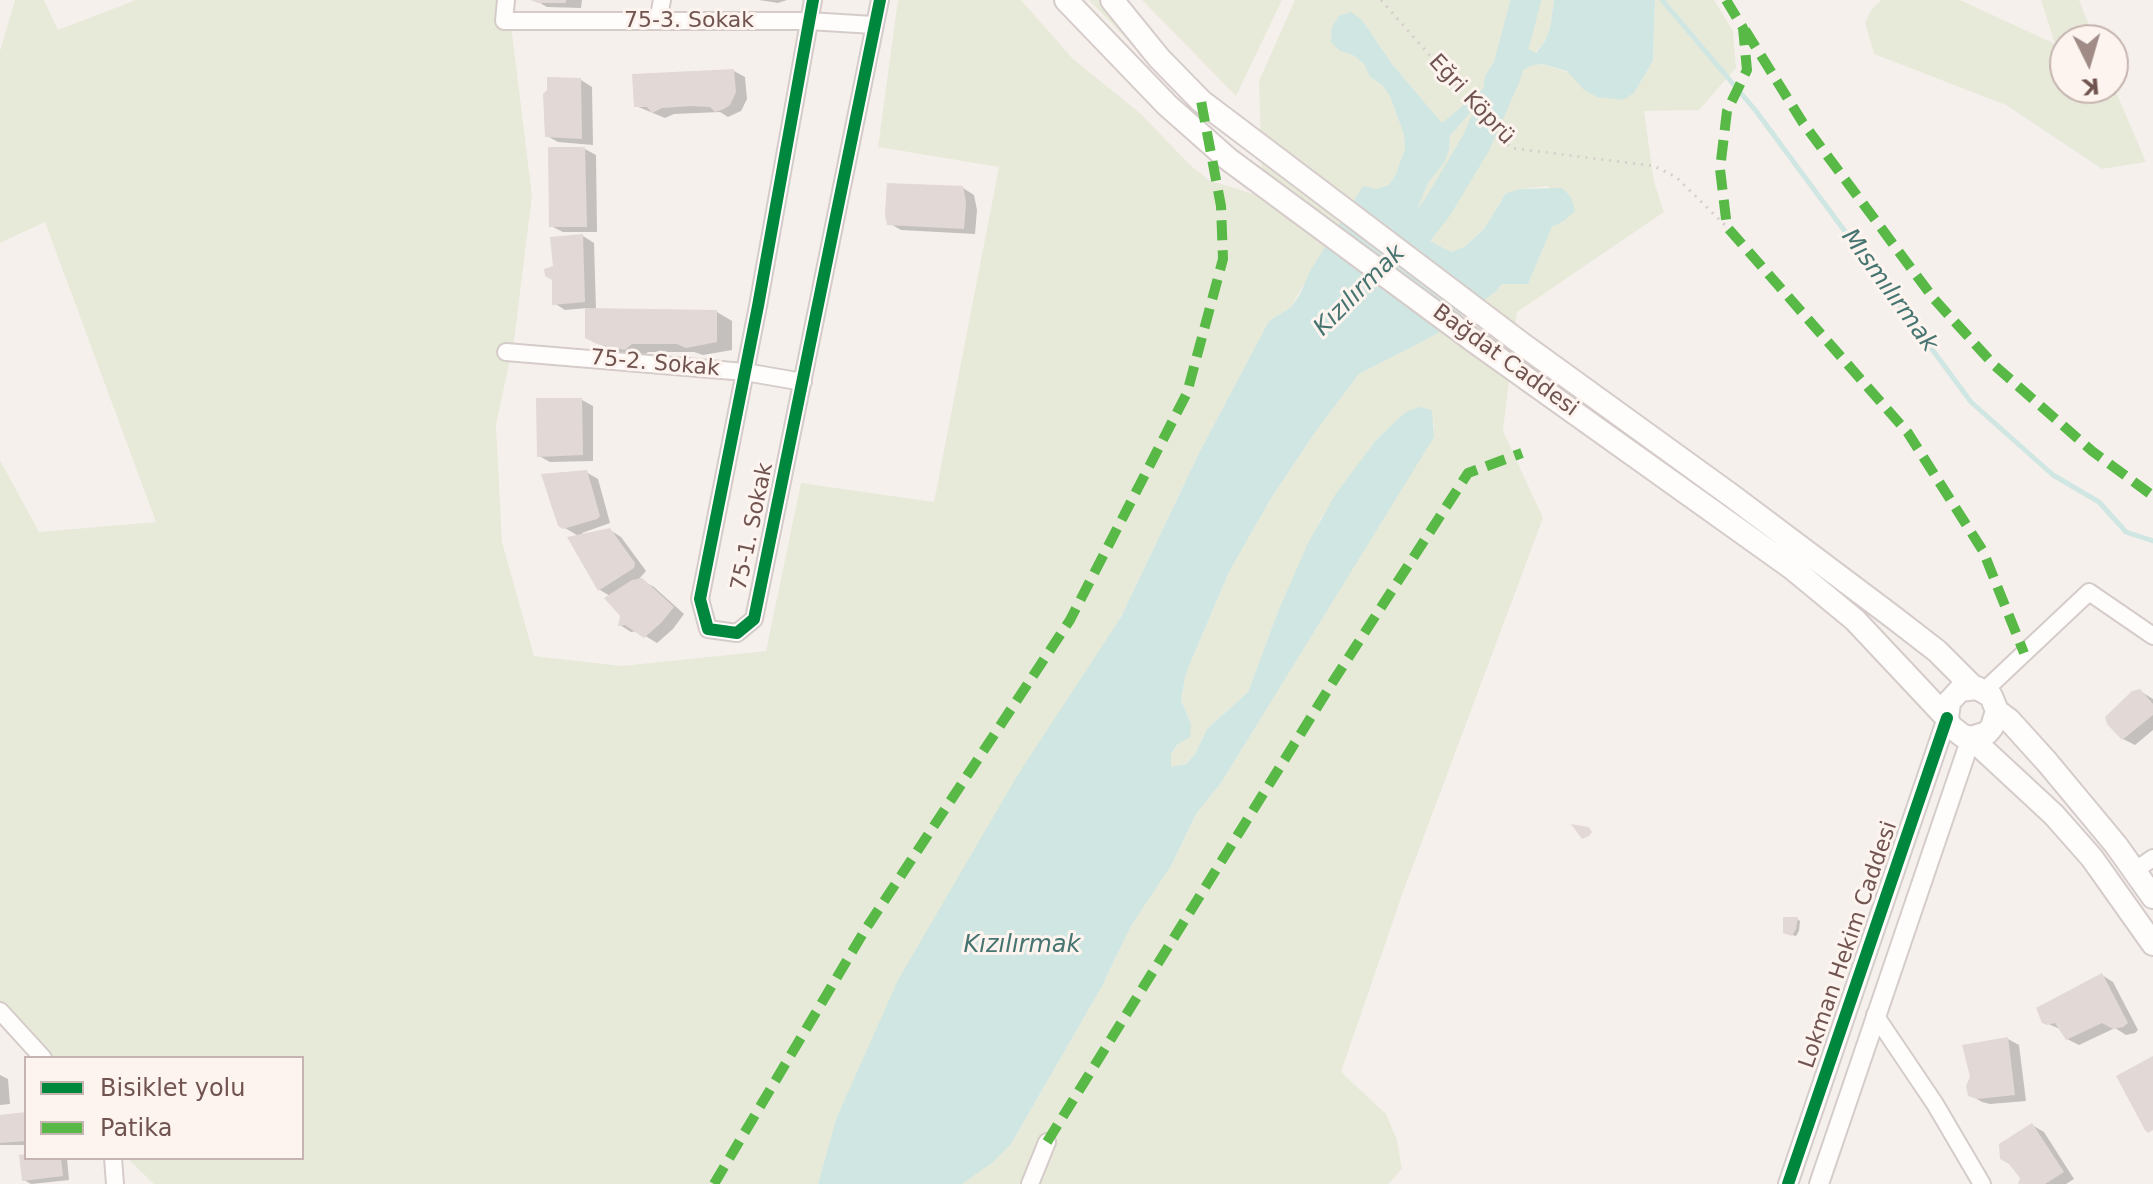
<!DOCTYPE html>
<html>
<head>
<meta charset="utf-8">
<style>
	body { margin:0 }
	#map { position:relative; width:2153px; height:1184px; overflow:hidden; background:#f6f0ed; font-family:"DejaVu Sans",sans-serif }
	canvas { display:block }
	.legend { position:absolute; left:24px; top:1056px; width:280px; height:104px; box-sizing:border-box; background:#fdf4ef; border:2px solid #c5b4af; margin:0; padding:10px 14px; list-style:none; font-size:24px; color:#715450 }
	.legend li { display:flex; align-items:center; gap:16px; height:40px }
	.legend b { width:40px; border:2px solid #c5b4af }
	.north { position:absolute; left:2049px; top:24px; width:80px; height:80px; box-sizing:border-box; background:#fdf4ef; border:2px solid #c5b4af; border-radius:50%; rotate:175deg; font-size:22px; font-weight:700; line-height:32px; text-align:center; color:#715450 }
	.north::after { content:''; display:block; margin:auto; width:28px; height:36px; background:#a08b87; clip-path:polygon(50% 0,100% 100%,50% 72%,0 100%) }
</style>
</head>
<body>
<div id="map">
<canvas width="2153" height="1184"></canvas>
<ul class="legend">
<li><b style="height:10px;background:#00873e"></b>Bisiklet yolu</li>
<li><b style="height:10px;background:#58b947"></b>Patika</li>
</ul>
<div class="north">K</div>
</div>
<script>
const ctx = document.querySelector('canvas').getContext('2d');
ctx.lineJoin = 'round';
function fill(path, color) { ctx.fillStyle = color; ctx.fill(path, 'evenodd'); }
const shape = rows => new Path2D(rows.map(r => 'M' + r).join(''));
function trace(path, color, width, dash) { ctx.strokeStyle = color; ctx.lineWidth = width; ctx.lineCap = dash ? 'butt' : 'round'; ctx.setLineDash(dash || []); ctx.stroke(path); }
function write(font, color, halo, rows, align = 'center') {
  ctx.font = font + ' "DejaVu Sans",sans-serif'; ctx.lineWidth = 6; ctx.setLineDash([]); ctx.textBaseline = 'middle'; ctx.strokeStyle = halo; ctx.fillStyle = color; for (const [text, x, y, turn = 0] of rows) {
    ctx.save(); ctx.translate(x, y); ctx.rotate((+turn || 0) * Math.PI / 180); ctx.textAlign = isNaN(turn) ? turn : align; if (halo) ctx.strokeText(text, 0, 0); ctx.fillText(text, 0, 0); ctx.restore();
  }
}
fill(shape([
	[15,0,44,0,58,30,136,0,508,0,532,196,514,341,496,425,502,542,534,656,622,666,766,651,801,483,934,502,999,167,878,147,898,0,1021,0,1073,59,1141,114,1191,166,1209,180,1259,196,1262,179,1259,81,1295,0,1554,0,1550,28,1545,41,1535,53,1499,53,1485,76,1483,89,1442,124,1392,64,1362,20,1340,51,1353,55,1364,64,1370,77,1382,85,1390,96,1404,135,1405,148,1396,174,1389,185,1376,189,1319,259,1291,307,1269,322,1199,453,1121,617,863,1063,836,1119,818,1184,154,1184,127,1158,302,1158,302,1058,40,1058,0,1007,0,460,39,532,156,522,45,222,0,243,0,51],
	[1089,0,1098,0,1225,122,1220,130,1196,111],
	[1142,0,1282,0,1236,96],
	[1655,0,1714,0,1733,31,1736,68,1699,110,1644,111,1654,182,1664,212,1517,312,1503,431,1543,518,1403,892,1341,1072,1386,1114,1397,1140,1402,1169,1388,1184,962,1184,1011,1144,1101,988,1131,926,1171,866,1196,814,1221,783,1433,437,1434,423,1406,412,1376,440,1321,518,1279,609,1248,692,1207,729,1195,754,1185,764,1171,768,1171,755,1191,724,1181,700,1186,673,1229,572,1270,500,1316,431,1359,374,1435,335,1493,293,1502,284,1528,284,1552,227,1564,221,1548,186,1520,189,1506,193,1484,229,1464,247,1451,252,1415,233,1413,219,1428,183,1444,163,1449,150,1450,136,1488,92,1530,66,1542,64,1634,93,1653,61],
	[1881,0,1960,0,2055,44,2041,0,2079,0,2095,40,2065,40,2065,88,2113,88,2113,85,2146,162,2102,169,2006,105,1874,54,1865,23,1871,10]
]), '#e8ead9');
fill(shape([
	[1554,0,1655,0,1653,61,1634,93,1623,100,1597,97,1584,90,1567,71,1542,64,1530,66,1488,92,1450,136,1449,150,1444,163,1428,183,1413,219,1415,233,1451,252,1464,247,1484,229,1506,193,1520,189,1562,188,1571,197,1575,211,1564,221,1552,227,1528,284,1502,284,1494,293,1435,335,1359,374,1316,431,1270,500,1229,572,1186,673,1181,700,1191,724,1190,737,1178,744,1171,754,1171,767,1186,764,1195,754,1207,729,1248,692,1279,609,1308,543,1335,495,1376,440,1397,420,1406,412,1419,407,1432,410,1434,437,1221,783,1196,814,1171,866,1131,926,1101,988,1011,1144,993,1162,962,1184,818,1184,836,1119,898,980,1017,776,1121,617,1199,453,1269,321,1291,307,1299,296,1310,271,1363,186,1376,189,1389,185,1396,174,1405,148,1404,135,1390,96,1382,85,1370,77,1364,64,1353,55,1340,51,1331,42,1332,27,1339,16,1351,12,1362,20,1392,64,1442,123,1483,89,1485,76,1499,53,1512,48,1524,47,1536,53,1545,41,1550,28]
]), '#d0e6e2');
fill(shape([
	[535,0,582,0,581,8,547,7],
	[759,0,787,0,778,3],
	[734,71,745,77,747,99,741,111,728,117,720,112,674,114,665,118,636,106],
	[581,80,592,87,593,145,558,142,547,136],
	[585,149,596,155,597,232,563,232,551,226],
	[963,188,974,195,977,210,975,234,901,230,889,223],
	[583,236,594,243,596,310,717,312,732,321,732,350,703,355,694,352,648,352,641,358,615,352,587,337,587,308,565,310,554,303,555,267],
	[582,400,593,406,593,461,550,462,539,456],
	[586,472,598,479,610,523,582,533,583,536,610,530,621,537,646,571,639,579,654,587,684,614,673,629,657,643,637,631,631,632,620,625,622,616,610,596,600,590,570,539,580,537,560,525],
	[2140,691,2153,699,2153,730,2135,745,2123,739],
	[1797,919,1800,921,1799,931,1796,936,1788,934],
	[2102,975,2113,982,2138,1030,2135,1033,2126,1035,2115,1028,2079,1045,2067,1039,2062,1030,2044,1022],
	[2008,1039,2019,1045,2026,1101,1990,1104,1982,1102,1970,1095],
	[0,1075,8,1079,10,1104,0,1105],
	[26,1114,26,1145,0,1145,0,1117],
	[2032,1125,2044,1132,2074,1179,2066,1184,2020,1184],
	[26,1156,67,1158,69,1180,31,1184,24,1180]
]), '#0003');
trace(shape([
	[1662,0,1756,111,1971,402,2053,475,2099,502,2126,532,2153,541]
]), '#d0e6e2', 5);
trace(shape([
	[1392,265,1437,208,1476,143,1506,75,1526,0]
]), '#d0e6e2', 30);
fill(shape([
	[530,0,566,0,566,3,538,3],
	[734,69,736,92,730,105,724,109,715,112,710,107,691,106,662,108,652,113,647,107,634,107,632,74],
	[547,77,581,78,582,139,545,137,543,94,547,90],
	[548,147,585,147,587,227,549,227],
	[887,183,963,186,966,202,964,229,887,225,885,214],
	[583,234,585,302,552,305,552,280,545,276,544,269,553,266,550,237],
	[585,308,717,310,717,342,686,348,677,344,632,344,625,350,597,344,585,338],
	[536,398,582,398,583,455,537,457],
	[587,470,600,516,597,519,563,529,558,526,541,474],
	[610,528,635,563,634,568,598,591,567,537],
	[642,578,674,607,661,623,644,638,625,625,618,626,620,616,604,598,632,580],
	[2140,689,2153,704,2153,715,2122,740,2107,724,2105,717,2132,691],
	[1571,824,1589,827,1592,832,1589,836,1582,839],
	[1783,917,1798,917,1796,929,1792,936,1783,933],
	[2102,973,2128,1023,2123,1027,2113,1029,2102,1023,2066,1040,2055,1023,2047,1025,2042,1023,2036,1008],
	[2008,1037,2015,1095,1977,1099,1968,1096,1966,1086,1970,1077,1962,1045],
	[2153,1056,2153,1130,2148,1133,2145,1130,2116,1076],
	[26,1112,26,1141,0,1143,0,1115],
	[2032,1123,2064,1172,2045,1184,2018,1184,2020,1178,2009,1164,2000,1159,1999,1144],
	[26,1154,26,1158,61,1158,63,1176,22,1181,19,1155]
]), '#e2d8d5');
const minor = shape([
	[506,0,504,21,809,21,873,25],
	[813,0,758,306,700,599,708,629,737,633,754,619,880,0],
	[658,21,662,0],
	[506,352,745,372,803,382],
	[1984,691,2089,592,2153,636],
	[2134,871,2153,858],
	[0,1011,43,1058],
	[1875,1015,1935,1104,1982,1184],
	[113,1158,115,1184],
	[1030,1184,1047,1142]
]);
const tertiary = shape([
	[1788,1184,1947,718],
	[1819,1184,1971,738]
]);
const secondary = shape([
	[1066,0,1167,105,1228,159,1474,341,1792,568,1855,620,1947,718,1950,726,1963,736,1971,738,2054,815,2092,858,2153,944],
	[1112,0,1159,58,1201,101,1522,344,1732,496,1893,617,1937,651,1974,688],
	[1997,711,2009,720,2047,762,2116,845,2153,897],
	[1947,718,1949,702,1960,690,1977,688,1991,696,1997,711,1992,727,1987,733,1971,738]
]);
trace(minor, '#d5ccca', 20);
trace(tertiary, '#d5ccca', 22);
trace(secondary, '#d5ccca', 26);
trace(shape([
	[1381,0,1511,148,1654,166,1676,177,1727,227]
]), '#d7cecd', 3, [2, 6]);
trace(minor, '#fefdfc', 16);
trace(tertiary, '#fefdfc', 18);
trace(secondary, '#fefdfc', 22);
trace(shape([
	[1726,0,1743,28,1747,70,1727,111,1720,169,1727,227,1908,433,1983,551,2024,653],
	[1745,30,1803,123,1934,299,1994,365,2092,451,2153,496],
	[1047,1142,1334,680,1468,473,1522,453],
	[714,1184,865,930,1070,620,1187,393,1223,259,1221,206,1201,101]
]), '#58b947', 10, [20, 10]);
trace(shape([
	[813,0,758,306,700,599,708,629,737,633,754,619,880,0],
	[1788,1184,1947,718]
]), '#00873e', 12);
write('22px', '#715450', '#fdf4ef', [
	["75-3. Sokak",689,21],
	["Eğri Köprü",1471,100,47],
	["Bağdat Caddesi",1505,361,36],
	["75-2. Sokak",655,364,5],
	["75-1. Sokak",753,527,-78],
	["Lokman Hekim Caddesi",1849,945,-71]
]);
write('italic 24px', '#467470', '#fdf4ef', [
	["Kızılırmak",1360,291,-45],
	["Mısmılırmak",1889,291,54],
	["Kızılırmak",1022,946]
]);
</script>
</body>
</html>
